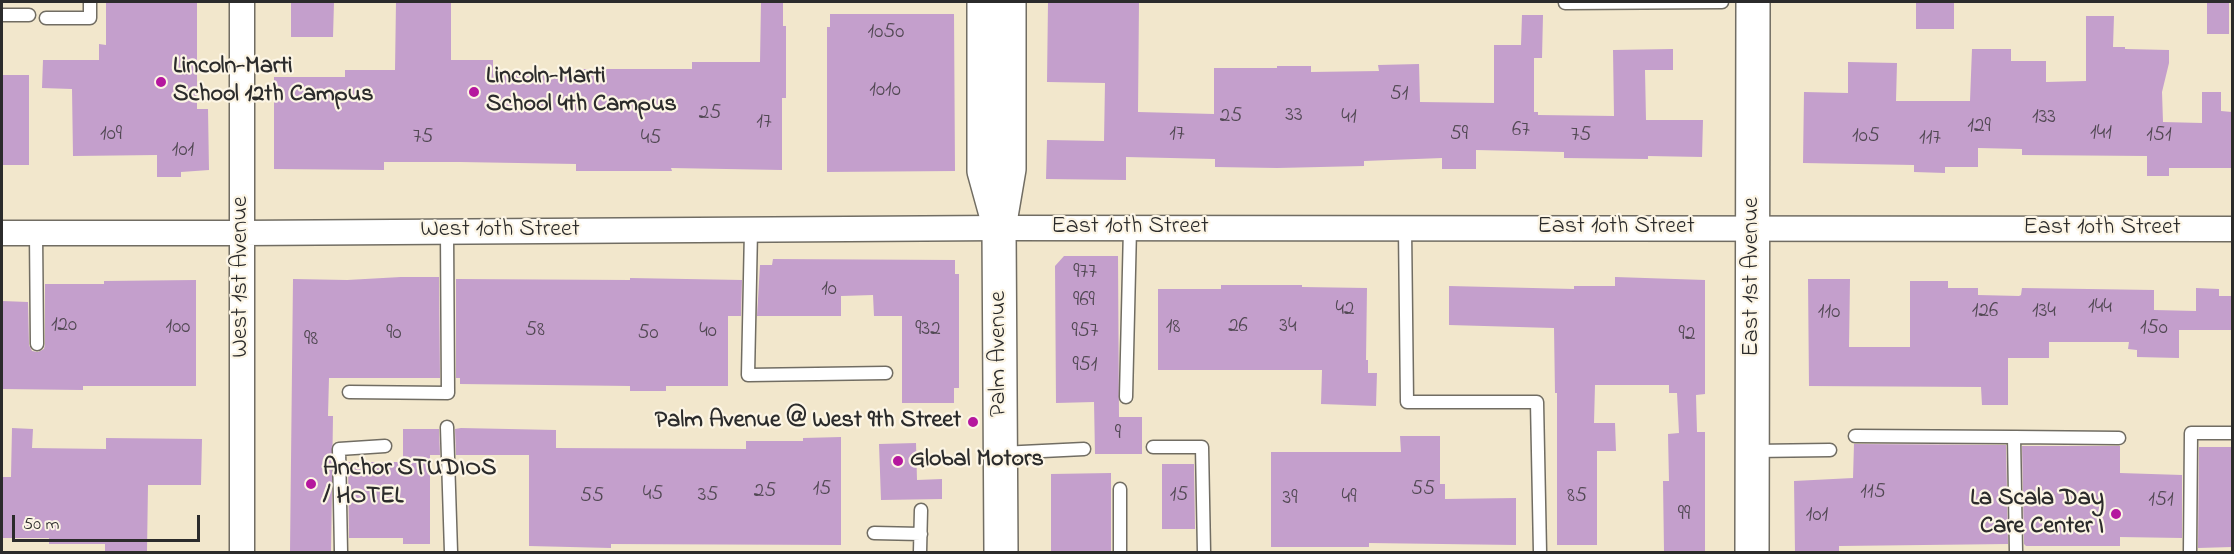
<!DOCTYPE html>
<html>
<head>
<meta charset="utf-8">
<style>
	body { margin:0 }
	#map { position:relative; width:2234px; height:554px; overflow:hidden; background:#f2e7cc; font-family:"Indie Flower",sans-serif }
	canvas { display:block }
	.frame { position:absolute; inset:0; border:3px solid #2b2b2b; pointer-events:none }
	.scale { position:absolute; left:12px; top:515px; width:188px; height:27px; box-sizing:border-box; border:3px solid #2b2b2b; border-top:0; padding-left:8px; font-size:18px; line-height:21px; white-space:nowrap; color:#2b2b2b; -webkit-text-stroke:4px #fcf5e5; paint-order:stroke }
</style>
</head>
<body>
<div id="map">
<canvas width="2234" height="554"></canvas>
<div class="frame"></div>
<div class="scale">50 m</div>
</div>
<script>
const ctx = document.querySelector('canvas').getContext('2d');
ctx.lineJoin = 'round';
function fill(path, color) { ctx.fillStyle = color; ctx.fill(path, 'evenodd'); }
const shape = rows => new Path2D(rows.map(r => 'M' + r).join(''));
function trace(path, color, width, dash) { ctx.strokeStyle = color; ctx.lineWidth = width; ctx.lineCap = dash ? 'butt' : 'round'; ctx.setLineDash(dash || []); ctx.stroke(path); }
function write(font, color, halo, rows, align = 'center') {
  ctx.font = font + ' "Indie Flower",sans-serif'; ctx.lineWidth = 4.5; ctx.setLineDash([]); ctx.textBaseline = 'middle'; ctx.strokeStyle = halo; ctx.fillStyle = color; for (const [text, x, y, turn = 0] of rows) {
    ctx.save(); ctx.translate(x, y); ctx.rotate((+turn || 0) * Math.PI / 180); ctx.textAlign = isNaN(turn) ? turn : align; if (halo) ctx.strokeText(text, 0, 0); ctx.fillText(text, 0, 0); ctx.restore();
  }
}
fill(shape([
	[106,2,197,2,197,109,208,109,209,170,181,172,181,177,157,177,157,155,73,156,72,89,42,88,43,60,99,60,99,44,106,45],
	[291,2,334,2,333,37,291,37],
	[396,2,451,2,451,60,493,60,493,74,576,75,576,69,692,69,692,62,760,62,761,2,783,2,783,26,786,26,786,98,782,98,782,170,671,168,672,171,576,171,576,164,460,162,384,162,384,170,274,169,274,77,345,77,345,70,395,70],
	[1048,2,1139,2,1138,112,1214,114,1214,68,1277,68,1277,66,1311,66,1311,72,1379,71,1378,65,1419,64,1420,102,1494,103,1494,45,1521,45,1522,15,1543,15,1542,58,1534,58,1534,112,1538,112,1538,115,1614,116,1613,50,1673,49,1673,70,1645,70,1646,120,1703,120,1702,157,1648,156,1648,159,1564,158,1564,152,1476,150,1476,169,1442,169,1442,158,1364,161,1364,166,1277,168,1215,167,1215,159,1126,157,1126,180,1046,179,1047,140,1104,141,1105,83,1047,82],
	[1916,2,1954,2,1954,29,1916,29],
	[2207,2,2229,2,2229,34,2207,34],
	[830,14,954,14,955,171,827,172,827,27,830,27],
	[2086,16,2114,16,2113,47,2125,47,2125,49,2169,50,2169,63,2162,92,2163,122,2202,123,2202,92,2221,92,2221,111,2232,112,2232,168,2169,168,2169,176,2147,176,2147,156,2022,155,2022,149,1978,148,1978,167,1945,167,1945,173,1914,172,1914,165,1803,163,1804,92,1848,93,1848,62,1897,63,1896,101,1970,101,1972,49,2011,49,2011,61,2046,61,2046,82,2086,81],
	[2,75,29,75,29,165,2,165],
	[1064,256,1118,256,1119,417,1142,417,1142,454,1095,454,1094,402,1056,403,1055,266],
	[773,259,955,260,955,274,959,274,959,388,954,388,954,403,902,403,902,316,874,316,873,295,841,296,841,316,757,316,760,265,772,265],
	[401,277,439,277,440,378,329,378,328,416,333,416,331,552,290,552,293,279,347,280],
	[1615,277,1705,280,1705,394,1696,395,1697,432,1705,432,1705,551,1664,551,1663,481,1669,481,1668,434,1679,433,1677,393,1669,393,1669,385,1595,385,1594,423,1615,423,1616,451,1597,451,1597,545,1557,545,1557,393,1555,393,1554,328,1449,325,1449,286,1574,289,1574,286,1615,286],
	[630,278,742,280,741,316,728,316,728,386,666,386,666,391,630,391,630,386,460,384,460,378,456,378,456,279,630,280],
	[1808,279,1850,279,1849,347,1910,347,1910,281,1948,281,1948,288,1978,288,1978,295,2019,296,2021,295,2022,288,2154,290,2154,310,2196,311,2196,288,2219,289,2219,296,2232,296,2232,330,2179,330,2179,358,2137,357,2137,350,2128,349,2129,342,2049,342,2049,358,2008,358,2008,405,1982,405,1981,387,1809,386],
	[196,280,196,386,83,386,83,390,2,389,2,301,28,302,29,345,32,351,38,352,44,349,45,344,45,284,104,284,104,281],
	[1221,285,1302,285,1302,287,1367,288,1366,360,1368,360,1368,373,1377,373,1376,406,1321,404,1322,370,1158,370,1158,289,1221,289],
	[12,428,33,429,32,448,106,449,106,438,202,439,201,485,148,485,147,551,105,551,105,544,49,544,49,538,2,538,2,477,11,477],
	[461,428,556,430,556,448,746,449,746,441,803,441,803,438,841,437,841,545,611,544,611,548,529,546,529,455,456,455,455,429],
	[403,429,439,429,440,455,430,455,430,544,403,544,403,538,349,538,348,462,403,462],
	[1400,436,1440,436,1440,484,1445,484,1445,499,1516,498,1516,545,1369,543,1369,547,1271,547,1271,452,1401,452],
	[916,443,917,480,942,479,942,499,881,500,879,444],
	[1854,444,2006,445,2008,544,1839,546,1839,552,1795,552,1794,481,1853,478],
	[2022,446,2120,446,2120,473,2182,475,2182,538,2120,537,2120,546,2026,546,2024,544],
	[2199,447,2232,447,2232,547,2198,548],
	[1162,464,1194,464,1195,529,1162,529],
	[1111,473,1111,552,1051,552,1051,474]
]), '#c49fcc');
const lane = shape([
	[1565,3,1722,2],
	[2,15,29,15],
	[46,18,90,18,90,2],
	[1405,228,1407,402,1537,402,1540,552],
	[751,230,748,375,886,373],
	[36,233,37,344],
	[349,392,448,393,447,232],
	[1126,397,1130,228],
	[447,427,451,552],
	[1855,436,2014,437,2016,552],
	[2014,437,2119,438],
	[1153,447,1202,447,1204,552],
	[1754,451,1830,450],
	[1001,453,1084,449],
	[1120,489,1120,552],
	[874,533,921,534],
	[341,552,339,449,385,446],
	[920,552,921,510],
	[2190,552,2191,433,2232,433]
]);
const street = shape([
	[2,233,243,233,999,228,2232,229],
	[242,552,242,2]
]);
const secondary = shape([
	[984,2,984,171,997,218],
	[1001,552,999,228,1009,169,1009,2],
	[1752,552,1753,2]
]);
trace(lane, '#716d63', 15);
trace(street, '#716d63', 27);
trace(secondary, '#716d63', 36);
trace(lane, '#fff', 12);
trace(street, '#fff', 24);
trace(secondary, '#fff', 33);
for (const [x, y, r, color] of [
	[161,82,6,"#b5179e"],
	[474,92,6,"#b5179e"],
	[973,422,6,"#b5179e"],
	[898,461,6,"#b5179e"],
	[311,484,6,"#b5179e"],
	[2116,514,6,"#b5179e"]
]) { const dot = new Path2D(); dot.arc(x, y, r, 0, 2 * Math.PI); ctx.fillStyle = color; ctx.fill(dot); trace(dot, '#fcf5e5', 2); }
write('21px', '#514853', null, [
	["1050",886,34],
	["1010",885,92],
	["51",1399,96],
	["25",710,115],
	["33",1294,117],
	["25",1231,118],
	["41",1349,119],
	["133",2044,119],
	["17",764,124],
	["129",1979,128],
	["67",1521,132],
	["141",2101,135],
	["109",111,136],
	["17",1177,136],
	["59",1459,136],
	["75",1581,137],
	["151",2159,137],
	["105",1866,138],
	["75",423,139],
	["45",651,140],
	["117",1930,140],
	["101",183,152],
	["977",1085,274],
	["10",829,291],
	["969",1084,302],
	["144",2100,309],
	["42",1345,311],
	["126",1985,313],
	["134",2044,313],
	["110",1829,314],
	["120",64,327],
	["26",1238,328],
	["34",1288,328],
	["100",178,329],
	["18",1173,329],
	["150",2154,330],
	["932",928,331],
	["58",535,332],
	["40",708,333],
	["957",1085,333],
	["90",394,335],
	["50",648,335],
	["92",1687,336],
	["98",311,341],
	["951",1085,367],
	["9",1118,435],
	["15",822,491],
	["55",1423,491],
	["25",765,493],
	["115",1873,494],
	["45",653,496],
	["35",708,497],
	["15",1179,497],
	["55",592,498],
	["85",1577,498],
	["49",1349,499],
	["39",1290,500],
	["151",2161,502],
	["99",1684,516],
	["101",1817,517]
]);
write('bold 24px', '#2b2b2b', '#fcf5e5', [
	["Lincoln-Marti",173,68],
	["School 12th Campus",173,96],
	["Lincoln-Marti",486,78],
	["School 4th Campus",486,106],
	["Palm Avenue @ West 9th Street",961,422,"right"],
	["Global Motors",910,461],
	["Anchor STUDIOS",323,470],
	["/ HOTEL",323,498],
	["La Scala Day",2104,500,"right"],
	["Care Center I",2104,528,"right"]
], 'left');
write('24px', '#2b2b2b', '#fcf5e5', [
	["East 10th Street",1130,228],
	["East 10th Street",1616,228],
	["East 10th Street",2102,229],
	["West 10th Street",500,231],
	["West 1st Avenue",242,277,-90],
	["East 1st Avenue",1753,277,-90],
	["Palm Avenue",1000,354,-90]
]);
</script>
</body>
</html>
